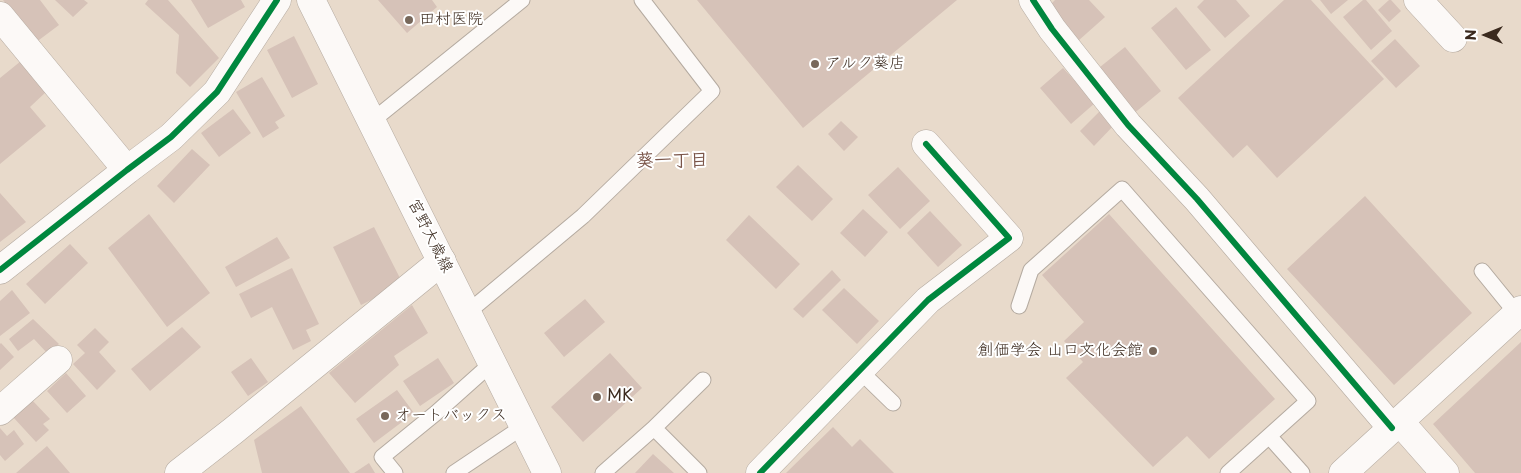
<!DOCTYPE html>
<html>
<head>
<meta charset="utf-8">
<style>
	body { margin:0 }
	#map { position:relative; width:1521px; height:473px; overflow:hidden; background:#e8dacb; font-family:"Playpen Sans",sans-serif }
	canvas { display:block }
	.north { position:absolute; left:1461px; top:10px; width:50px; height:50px; -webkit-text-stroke:4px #fff; paint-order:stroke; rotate:270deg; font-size:14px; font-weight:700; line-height:20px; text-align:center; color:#3b2a1e }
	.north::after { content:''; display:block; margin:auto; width:18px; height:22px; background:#3b2a1e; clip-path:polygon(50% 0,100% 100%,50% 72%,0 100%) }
</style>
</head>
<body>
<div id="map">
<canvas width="1521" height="473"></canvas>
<div class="north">N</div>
</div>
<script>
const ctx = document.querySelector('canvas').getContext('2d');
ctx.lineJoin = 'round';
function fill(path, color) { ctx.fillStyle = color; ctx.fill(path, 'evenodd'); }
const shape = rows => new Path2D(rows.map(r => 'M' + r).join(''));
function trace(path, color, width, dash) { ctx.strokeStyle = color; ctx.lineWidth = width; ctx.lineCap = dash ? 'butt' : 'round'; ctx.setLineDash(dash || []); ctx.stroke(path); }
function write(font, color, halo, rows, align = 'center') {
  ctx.font = font + ' "Playpen Sans","Klee One",sans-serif'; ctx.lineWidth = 4; ctx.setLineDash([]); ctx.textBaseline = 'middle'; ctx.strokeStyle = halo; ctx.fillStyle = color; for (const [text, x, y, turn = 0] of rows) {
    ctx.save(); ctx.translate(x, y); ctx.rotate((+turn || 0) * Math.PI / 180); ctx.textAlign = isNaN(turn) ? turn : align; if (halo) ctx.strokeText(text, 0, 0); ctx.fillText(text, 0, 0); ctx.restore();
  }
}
fill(shape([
	[3,0,40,0,59,25,35,43],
	[55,0,84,0,88,3,73,17],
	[148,0,168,0,219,58,190,87,176,73,179,35,145,4],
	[191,0,241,0,245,7,208,28],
	[378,0,432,0,437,7,407,33],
	[697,0,957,0,803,128],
	[1055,0,1089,0,1105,17,1078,41,1048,7],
	[1204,0,1236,0,1250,16,1225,38,1197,7],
	[1284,0,1311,0,1384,79,1277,178,1247,145,1233,158,1178,98],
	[1320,0,1348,0,1331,14],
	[1363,0,1366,0,1392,31,1371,50,1343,17],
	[1389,0,1391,0,1401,11,1389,22,1378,10],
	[1176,7,1211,50,1186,70,1151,28],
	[294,36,318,84,292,98,267,50],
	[1395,39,1420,66,1396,88,1371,61],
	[1125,47,1161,91,1132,115,1095,71],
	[21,61,47,91,30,107,46,126,0,164,0,78],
	[1063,68,1095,103,1071,124,1040,88],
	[262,77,285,116,275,122,279,128,263,138,236,92],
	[1104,107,1118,121,1094,146,1080,131],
	[233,109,251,133,219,157,201,133],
	[841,121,858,137,844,151,828,134],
	[192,149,210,165,174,203,157,186],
	[798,165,833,199,812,221,776,187],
	[898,167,930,201,900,229,868,195],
	[0,193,26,222,0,242],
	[1365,196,1472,313,1394,385,1287,269],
	[863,209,888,232,865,257,840,233],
	[930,211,962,245,938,267,907,233],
	[149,214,210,293,167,327,108,248],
	[1109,214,1275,399,1209,459,1187,436,1153,467,1066,378,1083,362,1064,341,1084,322,1042,275],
	[749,215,800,264,776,289,726,240],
	[374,227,403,284,361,305,333,247],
	[277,237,290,258,236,287,225,267],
	[70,244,88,263,45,304,26,284],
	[292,268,319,324,306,330,311,341,293,350,272,307,251,318,239,294],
	[832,270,841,280,803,318,793,309],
	[844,288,879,321,857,344,822,310],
	[12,290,30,313,0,336,0,301],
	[585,299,605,322,564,357,544,333],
	[412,305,428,333,394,356,399,365,355,403,329,373],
	[33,319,59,344,47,353,34,339,18,351,9,339],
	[182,327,201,347,150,391,131,369],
	[95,328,109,342,99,352,116,371,97,390,73,364,85,353,77,345],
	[1521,342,1521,473,1475,473,1433,424],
	[1,343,14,357,0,370,0,344],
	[610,353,642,388,583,442,551,407],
	[251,358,268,382,248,396,231,372],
	[438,358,454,383,420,406,403,381],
	[66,373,86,396,67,413,47,391],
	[397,390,414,413,374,443,356,419],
	[32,400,50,419,43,424,49,430,36,442,13,417],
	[301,406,350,473,262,473,254,440],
	[833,427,852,447,860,439,894,473,786,473],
	[0,428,7,436,14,430,24,444,5,461,0,455],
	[47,446,70,473,16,473],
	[653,454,674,473,635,473],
	[369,463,375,473,354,473]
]), '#d6c2b8');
const lane = shape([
	[372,121,522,0],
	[1482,271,1517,314],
	[1019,306,1031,270,1122,189,1308,401,1228,473],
	[467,313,583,216,712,91,642,0],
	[859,370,893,403],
	[654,428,703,380],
	[1269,436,1302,473],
	[395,473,382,457,436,413,492,363],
	[454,473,524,426],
	[603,473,654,428,699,473]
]);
const street = shape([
	[1033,0,1052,29,1128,125,1197,199,1392,428],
	[1418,0,1453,38],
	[0,16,127,170],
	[0,270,127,170,171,137,217,92,277,0],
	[0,411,58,360],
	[1400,422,1445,473],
	[179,473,233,431,442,261],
	[760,473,928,300,1009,238,926,144]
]);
const secondary = shape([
	[311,0,547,473],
	[1343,473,1521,310]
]);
trace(lane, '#b4aaa0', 17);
trace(street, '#b4aaa0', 29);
trace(secondary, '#b4aaa0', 29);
trace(lane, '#fcf9f7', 15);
trace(street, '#fcf9f7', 28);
trace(secondary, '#fcf9f7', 28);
trace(shape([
	[1033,0,1052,29,1128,125,1197,199,1392,428],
	[0,270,127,170,171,137,217,92,277,0],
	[760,473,928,300,1009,238,926,144]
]), '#00873e', 6);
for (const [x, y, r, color] of [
	[409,20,5,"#78685b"],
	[815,64,5,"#78685b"],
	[1153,351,5,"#78685b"],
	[597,397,5,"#78685b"],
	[385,416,5,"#78685b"]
]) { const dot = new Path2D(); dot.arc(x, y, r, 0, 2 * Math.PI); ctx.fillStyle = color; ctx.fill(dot); trace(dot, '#fff', 2); }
write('16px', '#3b2a1e', '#fff', [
	["田村医院",419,20],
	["アルク葵店",825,64],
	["創価学会 山口文化会館",1143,351,"right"],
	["MK",607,397],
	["オートバックス",395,416]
], 'left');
write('16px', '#3b2a1e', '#fff', [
	["宮野大歳線",430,236,63]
]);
write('bold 18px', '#7a5549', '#fff', [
	["葵一丁目",672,161]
]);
</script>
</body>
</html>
